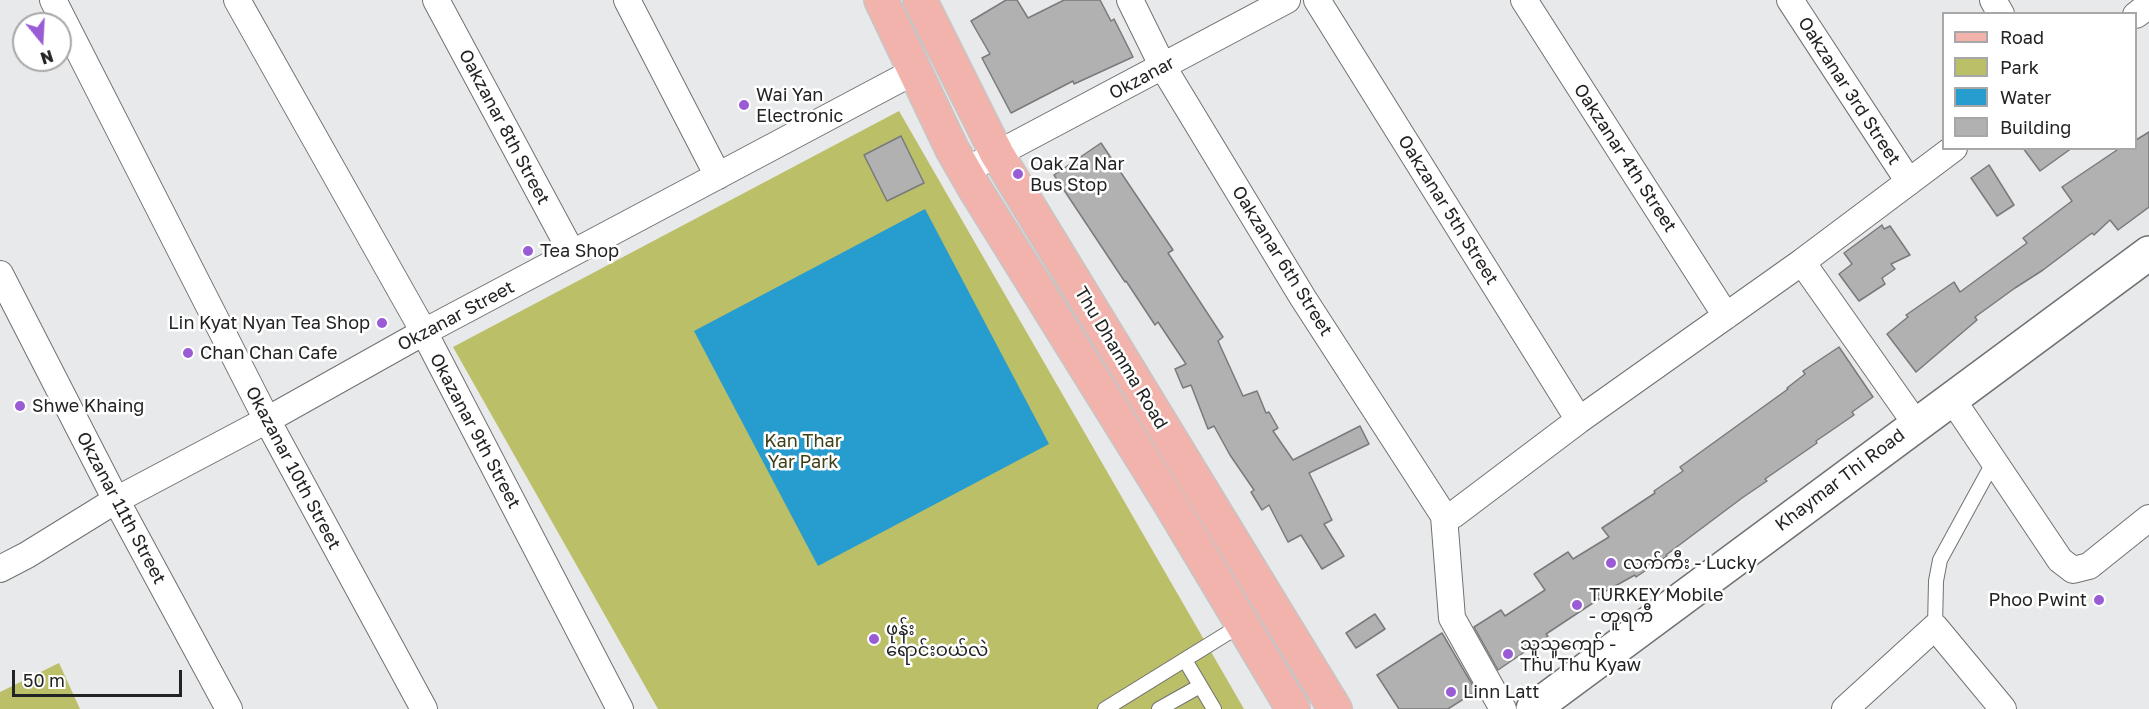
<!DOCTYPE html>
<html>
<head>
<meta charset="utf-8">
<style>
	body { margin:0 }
	#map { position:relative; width:2149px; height:709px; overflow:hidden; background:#e8e9eb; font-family:"Golos Text",sans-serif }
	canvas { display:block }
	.legend { position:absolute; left:1942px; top:12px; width:195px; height:138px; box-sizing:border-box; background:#fff; border:2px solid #a7a7a7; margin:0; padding:8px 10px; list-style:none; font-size:18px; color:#222323 }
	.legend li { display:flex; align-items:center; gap:12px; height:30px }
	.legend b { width:30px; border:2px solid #a7a7a7 }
	.north { position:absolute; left:12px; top:12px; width:60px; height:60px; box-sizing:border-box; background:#fff; border:2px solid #a7a7a7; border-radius:50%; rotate:162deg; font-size:16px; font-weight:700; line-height:24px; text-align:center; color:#222323 }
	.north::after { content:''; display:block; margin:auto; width:21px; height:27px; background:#995cd4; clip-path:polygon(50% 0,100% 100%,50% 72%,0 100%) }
	.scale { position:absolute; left:12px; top:670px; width:170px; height:27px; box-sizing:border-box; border:3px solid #222323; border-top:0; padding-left:8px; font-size:18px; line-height:21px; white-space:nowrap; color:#222323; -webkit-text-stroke:4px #fff; paint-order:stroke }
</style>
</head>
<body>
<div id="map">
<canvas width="2149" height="709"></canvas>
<ul class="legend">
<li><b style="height:8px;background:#f2b3ad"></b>Road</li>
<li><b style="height:16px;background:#bbbf67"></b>Park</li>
<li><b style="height:16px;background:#269ccf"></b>Water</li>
<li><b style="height:16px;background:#b1b1b2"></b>Building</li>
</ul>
<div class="north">N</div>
<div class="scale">50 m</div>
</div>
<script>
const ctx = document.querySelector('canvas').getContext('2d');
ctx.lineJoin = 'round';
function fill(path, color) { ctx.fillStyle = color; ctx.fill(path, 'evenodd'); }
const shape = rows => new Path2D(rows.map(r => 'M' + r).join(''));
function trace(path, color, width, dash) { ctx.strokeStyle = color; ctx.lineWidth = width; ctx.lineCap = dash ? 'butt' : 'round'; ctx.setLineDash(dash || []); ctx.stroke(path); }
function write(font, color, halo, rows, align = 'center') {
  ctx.font = font + ' "Golos Text","Noto Sans Myanmar",sans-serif'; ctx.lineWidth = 5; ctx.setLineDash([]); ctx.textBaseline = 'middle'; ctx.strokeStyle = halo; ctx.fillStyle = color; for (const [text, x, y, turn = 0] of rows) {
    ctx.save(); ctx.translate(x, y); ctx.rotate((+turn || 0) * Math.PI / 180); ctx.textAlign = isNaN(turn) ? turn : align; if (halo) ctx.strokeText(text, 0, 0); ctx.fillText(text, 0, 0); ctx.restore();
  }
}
fill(shape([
	[899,111,1244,709,658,709,453,347],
	[59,663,80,709,0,709,0,692]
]), '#bbbf67');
fill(shape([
	[925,209,1049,444,818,566,694,331]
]), '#269ccf');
const building = shape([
	[1006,0,1017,0,1028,18,1064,0,1100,0,1111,21,1114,19,1133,57,1074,84,1073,81,1011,113,982,58,990,54,971,21,1006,0],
	[2149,132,2149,207,2118,230,2110,220,2094,235,2092,233,2043,270,2015,288,1975,317,1977,320,1916,372,1887,334,1908,317,1906,315,1954,282,1960,292,2027,243,2023,238,2072,201,2062,187,2120,148,2136,148,2136,140,2149,132],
	[901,136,924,183,887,201,864,155,901,136],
	[1101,143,1173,250,1168,253,1223,337,1218,341,1243,396,1257,391,1266,413,1269,412,1278,428,1273,431,1293,460,1360,426,1369,444,1309,473,1332,520,1324,524,1344,556,1322,569,1301,535,1288,542,1269,505,1262,510,1251,492,1254,490,1230,455,1214,426,1208,429,1191,385,1183,388,1175,369,1186,364,1158,322,1155,325,1126,281,1125,282,1054,175,1101,143],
	[2023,148,2072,148,2040,171,2023,148],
	[1989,165,2014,205,1997,216,1971,178,1989,165],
	[1882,225,1884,229,1890,226,1910,255,1891,264,1895,269,1882,278,1885,284,1859,301,1839,274,1852,264,1844,253,1882,225],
	[1839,347,1873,397,1852,412,1854,415,1816,441,1817,443,1765,479,1767,481,1742,498,1666,555,1667,556,1636,577,1635,575,1597,596,1599,599,1546,634,1548,636,1498,670,1474,627,1501,610,1505,616,1545,590,1534,574,1568,552,1573,559,1609,537,1602,528,1655,493,1654,491,1683,471,1680,467,1788,389,1787,388,1805,374,1803,371,1839,347],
	[1375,614,1385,629,1356,648,1346,633,1375,614],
	[1442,633,1476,691,1448,709,1399,709,1377,675,1442,633]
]);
fill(building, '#b1b1b2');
trace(building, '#7a797b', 1.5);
const service = shape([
	[1935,627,1936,581,1940,560,1994,461],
	[1185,660,1214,709],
	[1105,709,1244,623],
	[1159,709,1200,686]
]);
const minor = shape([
	[53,0,267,420,424,709],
	[237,0,424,332,620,709],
	[436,0,572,253],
	[627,0,718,176],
	[1130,0,1163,67,1303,298,1444,516],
	[1317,0,1579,420],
	[1524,0,1726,316],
	[1790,0,1909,182],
	[1993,0,2001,14],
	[2136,15,2149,5],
	[965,171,1287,0],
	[1802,262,1916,424],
	[0,274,116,500,229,709],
	[1952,399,2060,560,2073,570,2089,566,2149,518],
	[1444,516,1453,515,1579,420,1802,262,1954,148],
	[1444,516,1452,618,1503,709],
	[0,569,27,555,116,500,267,420,424,332,915,71],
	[1845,709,1935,627,2003,709]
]);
const secondary = shape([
	[1533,709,2149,253]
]);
const primary = shape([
	[881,0,952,149,975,189,1168,500,1293,709],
	[920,0,997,154,1335,709]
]);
trace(service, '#707172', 16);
trace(minor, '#707172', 28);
trace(secondary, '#707172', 36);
trace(primary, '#c6c6c6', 36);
trace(service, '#fff', 14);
trace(minor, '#fff', 26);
trace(secondary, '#fff', 33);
trace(primary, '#f2b3ad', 33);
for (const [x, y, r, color] of [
	[744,105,6,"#995cd4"],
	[1018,174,6,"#995cd4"],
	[528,251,6,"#995cd4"],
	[382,323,6,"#995cd4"],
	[188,353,6,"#995cd4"],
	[20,406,6,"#995cd4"],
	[1611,563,6,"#995cd4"],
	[2099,600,6,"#995cd4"],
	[1577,605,6,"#995cd4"],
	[874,639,6,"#995cd4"],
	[1508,654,6,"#995cd4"],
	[1451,692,6,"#995cd4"]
]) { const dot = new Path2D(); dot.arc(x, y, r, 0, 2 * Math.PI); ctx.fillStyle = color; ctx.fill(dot); trace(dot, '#fff', 2); }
write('18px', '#222323', '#fff', [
	["Okzanar",1142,78,-28],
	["Oakzanar 3rd Street",1849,91,57],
	["Oakzanar 8th Street",504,127,62],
	["Oakzanar 4th Street",1625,158,57],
	["Oakzanar 5th Street",1448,210,58],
	["Oakzanar 6th Street",1282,261,58],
	["Okzanar Street",456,316,-28],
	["Thu Dhamma Road",1121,358,59],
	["Okazanar 9th Street",475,431,62],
	["Okazanar 10th Street",293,468,62],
	["Khaymar Thi Road",1840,480,-37],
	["Okzanar 11th Street",121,508,62]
]);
write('18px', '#222323', '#fff', [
	["Wai Yan",756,95],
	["Electronic",756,116],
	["Oak Za Nar",1030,164],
	["Bus Stop",1030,185],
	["Tea Shop",540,251],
	["Lin Kyat Nyan Tea Shop",370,323,"right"],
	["Chan Chan Cafe",200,353],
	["Shwe Khaing",32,406],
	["လက်ကီး - Lucky",1623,563],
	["TURKEY Mobile",1589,595],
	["- တူရကီ",1589,616],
	["Phoo Pwint",2087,600,"right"],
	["ဖုန်း",886,629],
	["ရောင်းဝယ်လဲ",886,650],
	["သူသူကျော် -",1520,644],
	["Thu Thu Kyaw",1520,665],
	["Linn Latt",1463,692]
], 'left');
write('18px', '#3e4016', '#fff', [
	["Kan Thar",803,441],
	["Yar Park",803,462]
]);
</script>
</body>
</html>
